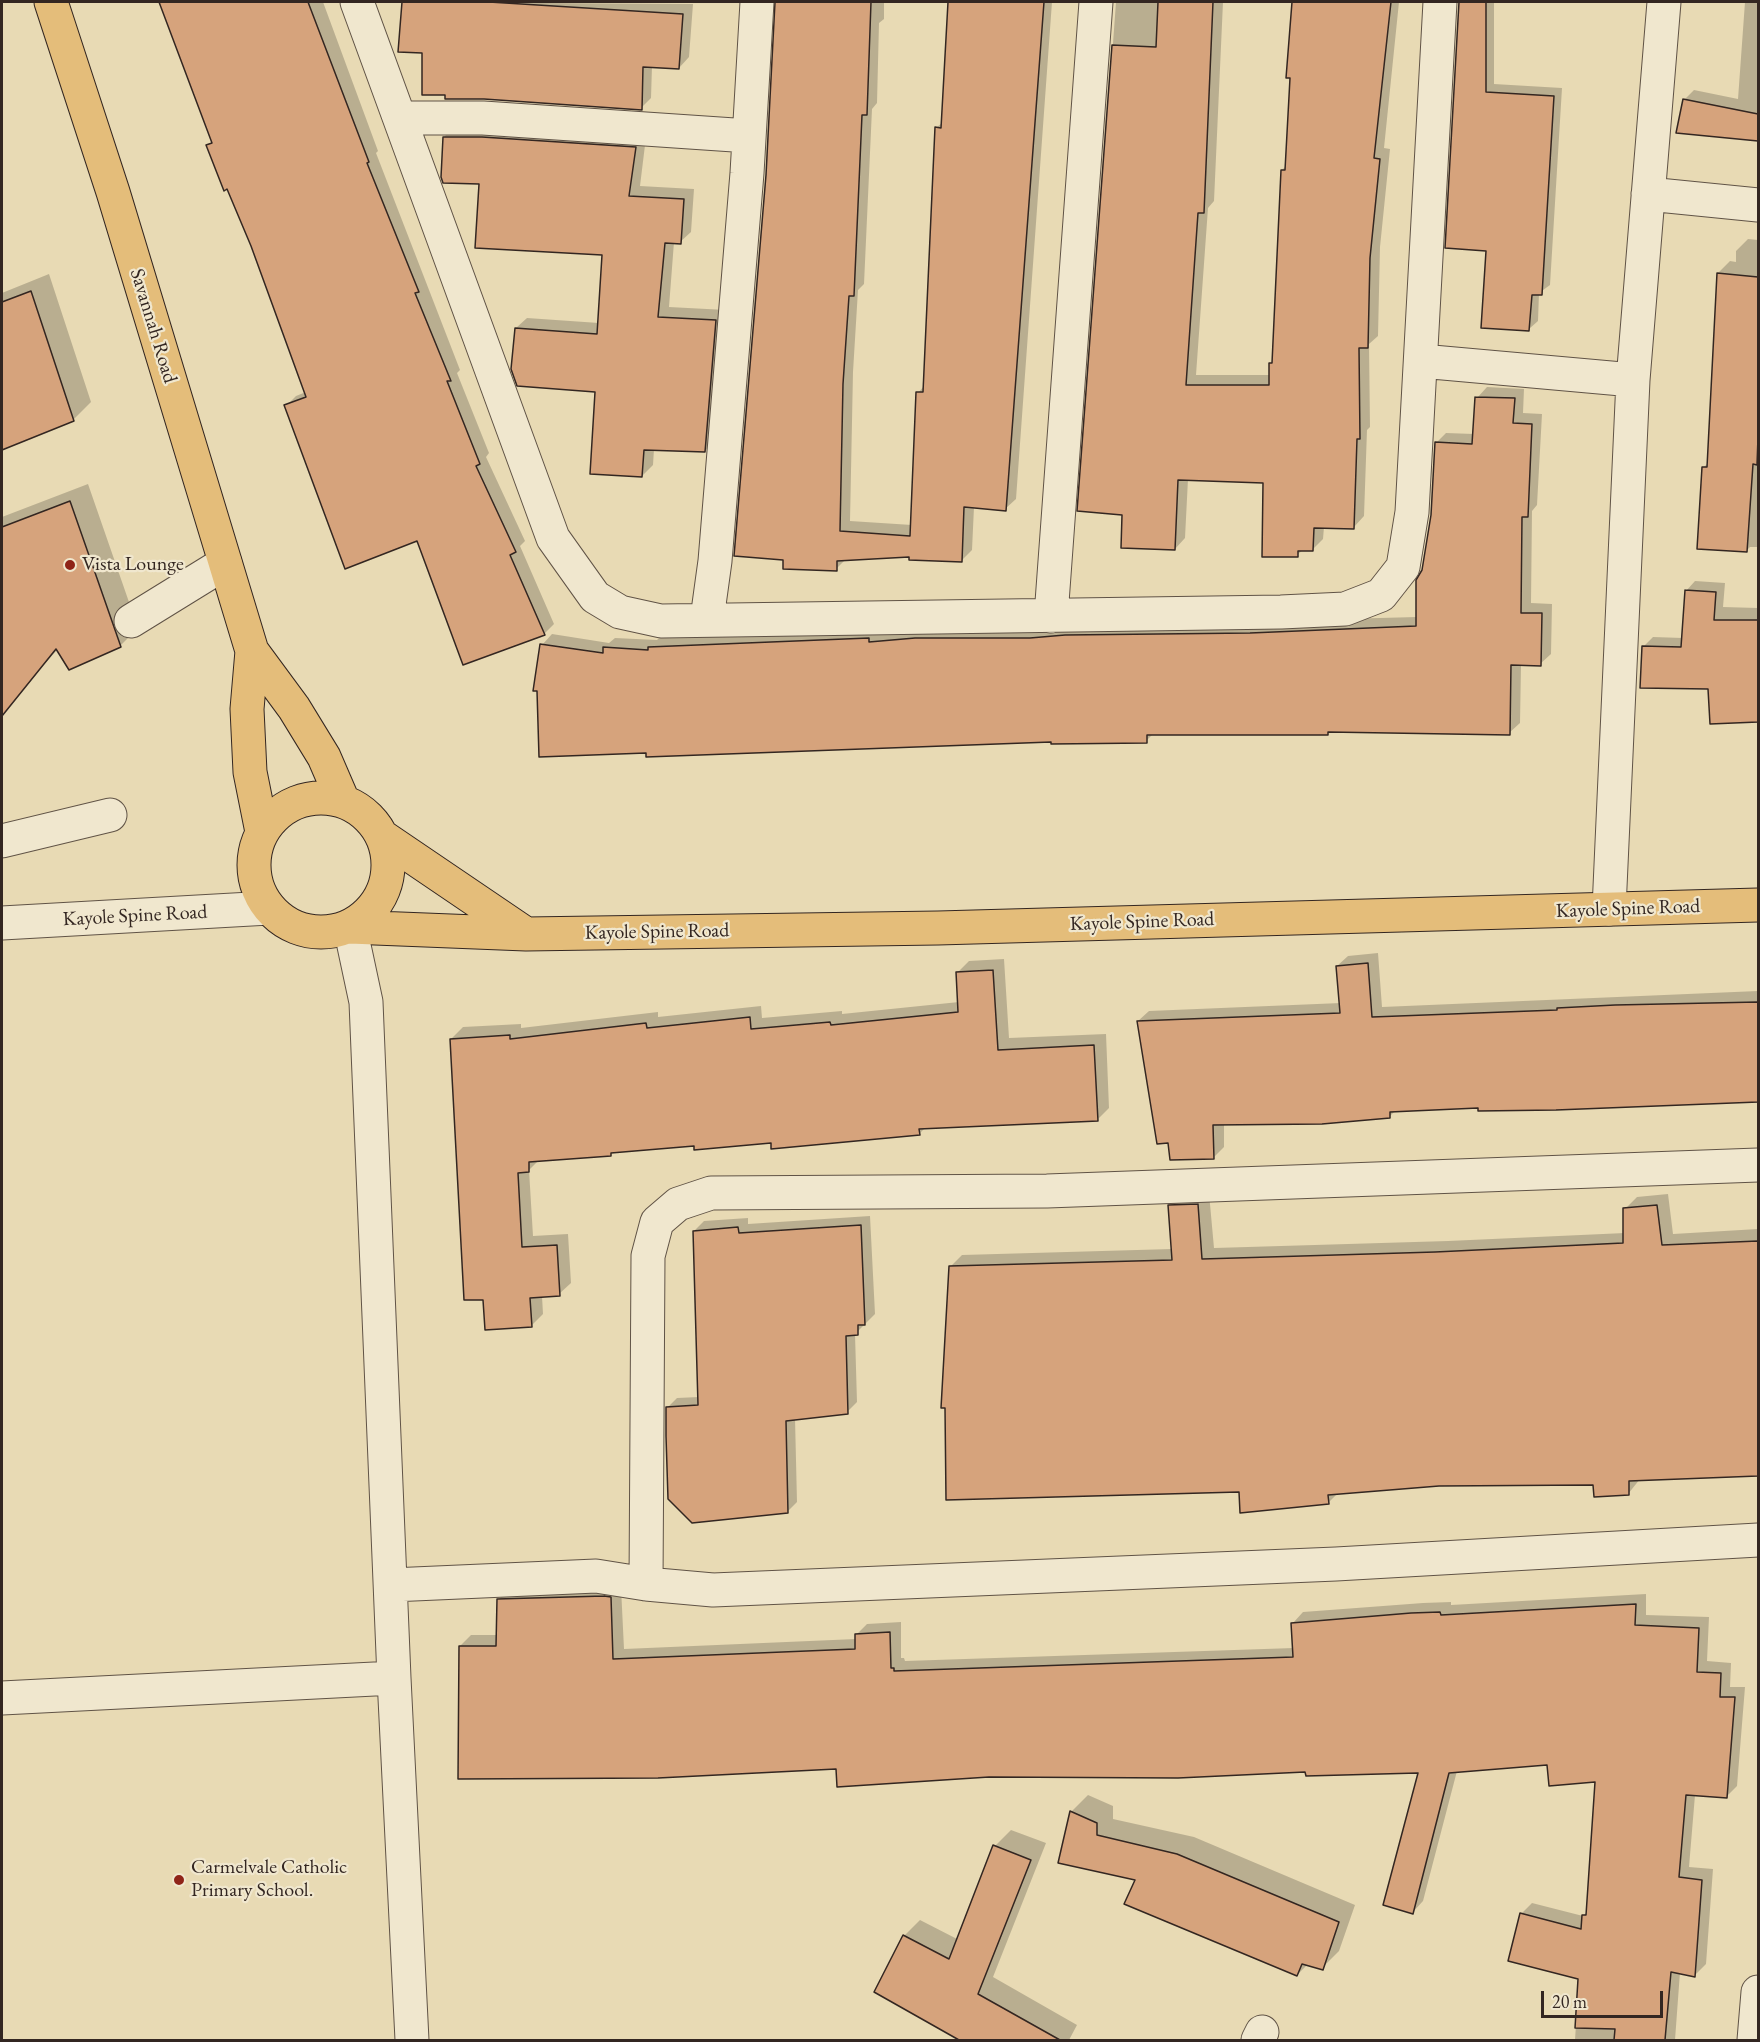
<!DOCTYPE html>
<html>
<head>
<meta charset="utf-8">
<style>
	body { margin:0 }
	#map { position:relative; width:1760px; height:2042px; overflow:hidden; background:#e8dab4; font-family:"EB Garamond",serif }
	canvas { display:block }
	.frame { position:absolute; inset:0; border:3px solid #332621; pointer-events:none }
	.scale { position:absolute; left:1541px; top:1991px; width:122px; height:27px; box-sizing:border-box; border:3px solid #332621; border-top:0; padding-left:8px; font-size:18px; line-height:21px; white-space:nowrap; color:#332621; -webkit-text-stroke:4px #f0e7ce; paint-order:stroke }
</style>
</head>
<body>
<div id="map">
<canvas width="1760" height="2042"></canvas>
<div class="frame"></div>
<div class="scale">20 m</div>
</div>
<script>
const ctx = document.querySelector('canvas').getContext('2d');
ctx.lineJoin = 'round';
function fill(path, color) { ctx.fillStyle = color; ctx.fill(path, 'evenodd'); }
const shape = rows => new Path2D(rows.map(r => 'M' + r).join(''));
function trace(path, color, width, dash) { ctx.strokeStyle = color; ctx.lineWidth = width; ctx.lineCap = dash ? 'butt' : 'round'; ctx.setLineDash(dash || []); ctx.stroke(path); }
function write(font, color, halo, rows, align = 'center') {
  ctx.font = font + ' "EB Garamond",serif'; ctx.lineWidth = 4.5; ctx.setLineDash([]); ctx.textBaseline = 'middle'; ctx.strokeStyle = halo; ctx.fillStyle = color; for (const [text, x, y, turn = 0] of rows) {
    ctx.save(); ctx.translate(x, y); ctx.rotate((+turn || 0) * Math.PI / 180); ctx.textAlign = isNaN(turn) ? turn : align; if (halo) ctx.strokeText(text, 0, 0); ctx.fillText(text, 0, 0); ctx.restore();
  }
}
fill(shape([
	[162,2,323,2,378,151,376,153,460,370,457,373,489,453,486,457,525,541,520,546,554,624,544,634,418,539,286,406,296,396,306,392,252,245,208,145,213,141,180,58,183,56],
	[403,2,693,4,689,57,679,68,652,66,651,98,641,108,446,93,423,52,400,50],
	[777,2,884,2,884,19,879,23,877,103,872,109,864,284,858,290,853,372,850,521,912,525,918,393,925,385,936,128,943,122,949,2,1052,2,1016,499,1005,509,974,507,972,550,962,560,911,555,846,559,836,569,767,174],
	[1116,2,1223,2,1214,201,1208,208,1196,375,1270,375,1270,364,1274,360,1282,170,1286,166,1292,77,1287,76,1294,2,1399,2,1384,148,1390,149,1380,247,1378,336,1369,344,1370,427,1367,430,1364,516,1354,527,1324,527,1323,539,1313,549,1304,549,1297,555,1264,482,1188,479,1185,538,1175,549,1124,513,1079,510],
	[1461,2,1494,2,1494,84,1562,88,1550,285,1539,293,1538,321,1529,329,1488,249,1447,247],
	[1745,2,1758,2,1758,139,1678,132,1684,100,1694,90,1738,99],
	[455,126,646,137,640,186,694,189,691,232,680,242,674,242,669,307,726,310,715,440,705,451,654,449,653,465,642,476,597,390,516,328,527,318,599,323,604,254,481,182,444,137],
	[1748,239,1758,240,1758,547,1750,547,1747,550,1704,467,1708,463,1718,273,1730,261,1736,262,1736,251],
	[49,274,91,402,73,420,2,449,2,293],
	[1487,387,1524,389,1523,413,1542,414,1537,505,1532,511,1531,603,1552,604,1551,654,1540,664,1521,664,1520,723,1509,733,1330,731,1327,734,1154,733,1146,741,1052,740,647,752,542,645,552,634,609,643,615,638,657,640,660,637,1417,617,1432,515,1436,443,1446,433,1474,434,1477,398],
	[88,484,138,628,120,646,58,649,20,691,2,697,2,517],
	[1695,581,1725,583,1723,607,1758,608,1758,721,1711,723,1710,687,1643,647,1653,637,1683,638,1686,591],
	[1378,953,1382,1007,1758,991,1758,1100,1556,1108,1480,1106,1396,1110,1389,1117,1224,1123,1224,1147,1213,1158,1169,1141,1138,1021,1149,1011,1341,1003,1337,966,1348,956],
	[1004,959,1009,1038,1106,1034,1109,1108,1097,1120,926,1127,919,1134,695,1145,540,1159,529,1170,533,1236,568,1234,571,1283,559,1294,542,1296,543,1314,531,1326,485,1298,451,1039,463,1027,521,1024,521,1028,658,1012,658,1017,761,1006,762,1018,842,1011,842,1014,959,1002,957,973,969,961],
	[1209,1193,1214,1248,1448,1241,1625,1233,1625,1209,1637,1197,1668,1194,1673,1234,1758,1229,1758,1473,1640,1479,1628,1494,1595,1483,1439,1485,1338,1493,1328,1503,1240,1491,950,1267,962,1255,1172,1249,1170,1206,1182,1194],
	[870,1216,875,1314,855,1334,857,1402,847,1412,795,1418,797,1502,787,1512,667,1408,677,1398,699,1397,694,1231,704,1221,748,1218,748,1224],
	[621,1587,624,1649,856,1639,856,1635,867,1624,901,1622,901,1658,904,1658,905,1661,1294,1648,1293,1623,1303,1612,1423,1603,1451,1602,1451,1605,1646,1594,1646,1615,1709,1617,1707,1661,1731,1663,1730,1687,1745,1687,1737,1786,1726,1797,1695,1795,1689,1867,1713,1869,1706,1964,1695,1975,1680,1972,1675,2040,1575,2040,1579,1978,1521,1914,1532,1903,1583,1916,1587,1912,1596,1781,1549,1764,1457,1771,1423,1901,1413,1912,1420,1771,837,1767,460,1646,471,1635,498,1635,498,1600,509,1589],
	[1088,1795,1113,1806,1113,1819,1194,1837,1355,1905,1339,1951,1322,1968,1308,1964,1297,1975,1137,1879,1071,1812],
	[1011,1830,1046,1843,993,1977,1077,2025,1069,2040,962,2040,876,1991,904,1936,920,1920,959,1940,995,1846]
]), '#0003');
const building = shape([
	[159,2,308,2,369,162,367,163,419,292,415,293,451,381,447,381,480,464,476,466,516,552,510,555,545,635,463,665,417,541,345,569,284,405,306,397,251,246,227,189,224,191,206,145,212,143,159,2],
	[402,2,489,2,683,14,679,69,643,67,642,110,484,99,445,99,445,95,422,95,422,53,398,52,402,2],
	[775,2,871,2,867,115,862,115,854,296,849,296,843,384,840,531,910,536,916,392,923,392,935,127,941,128,948,2,1044,2,1006,511,964,507,962,562,909,560,909,557,837,561,837,571,783,569,783,560,734,556,766,175,775,2],
	[1158,2,1213,2,1204,213,1198,213,1186,385,1269,385,1269,363,1272,363,1281,170,1285,170,1290,78,1286,78,1292,2,1391,2,1374,158,1380,159,1370,258,1368,348,1359,348,1360,439,1357,439,1354,529,1314,528,1313,551,1298,551,1298,557,1262,557,1263,483,1178,480,1175,550,1121,548,1122,515,1077,511,1112,45,1156,47,1158,2],
	[1459,2,1486,2,1486,92,1554,96,1542,295,1532,295,1529,331,1481,328,1486,251,1445,248,1459,2],
	[1683,99,1758,114,1758,141,1676,133,1683,99],
	[443,137,482,137,636,147,629,196,684,199,681,244,665,243,658,317,716,320,705,452,644,450,642,477,590,474,595,392,517,386,511,369,515,328,597,334,602,255,475,248,479,184,443,183,441,177,443,137],
	[1717,273,1758,277,1758,437,1757,465,1753,464,1747,552,1697,549,1702,467,1707,467,1717,273],
	[31,291,74,421,2,450,2,302,31,291],
	[1475,397,1515,398,1513,423,1532,424,1528,517,1522,517,1521,613,1542,613,1541,666,1511,665,1510,735,1328,732,1328,735,1147,735,1147,743,1051,744,1051,742,646,757,646,753,539,757,537,691,533,691,540,644,603,653,603,647,648,650,648,647,869,638,869,642,915,638,1030,638,1065,635,1250,633,1416,626,1416,580,1422,570,1431,515,1435,442,1472,444,1475,397],
	[70,501,121,647,69,670,56,649,2,716,2,527,70,501],
	[1685,590,1716,592,1714,620,1758,620,1758,722,1710,724,1708,689,1640,688,1642,646,1681,647,1685,590],
	[1368,963,1372,1017,1557,1010,1557,1008,1615,1005,1758,1002,1758,1102,1556,1110,1478,1111,1478,1108,1390,1112,1390,1118,1322,1124,1213,1125,1214,1159,1170,1160,1168,1143,1157,1144,1137,1021,1340,1013,1336,966,1368,963],
	[993,970,998,1050,1094,1045,1098,1121,919,1129,920,1135,771,1149,771,1143,694,1150,694,1146,611,1153,611,1156,529,1162,529,1172,518,1173,522,1247,557,1245,560,1296,530,1298,532,1327,485,1330,483,1300,464,1300,450,1039,510,1035,510,1039,646,1023,647,1028,750,1017,751,1029,830,1022,831,1025,958,1012,956,972,993,970],
	[1198,1204,1202,1259,1435,1252,1623,1243,1623,1208,1657,1205,1662,1245,1758,1241,1758,1476,1629,1481,1629,1495,1594,1497,1593,1485,1439,1486,1328,1495,1329,1504,1240,1513,1239,1492,946,1500,945,1408,941,1408,949,1266,1172,1260,1168,1205,1198,1204],
	[861,1225,865,1325,858,1325,858,1335,846,1336,848,1414,786,1421,788,1513,692,1523,668,1499,666,1436,666,1407,698,1405,693,1231,738,1227,739,1233,861,1225],
	[604,1596,611,1597,613,1659,855,1649,855,1634,890,1632,891,1668,894,1668,894,1671,1293,1657,1291,1623,1411,1613,1440,1612,1441,1615,1636,1604,1635,1625,1699,1628,1697,1672,1721,1673,1720,1697,1735,1697,1727,1798,1686,1795,1679,1877,1702,1880,1695,1977,1671,1972,1665,2040,1614,2040,1615,2029,1575,2028,1578,1979,1508,1961,1520,1913,1581,1929,1582,1915,1586,1915,1595,1782,1549,1786,1547,1765,1449,1773,1413,1914,1383,1905,1418,1773,1306,1776,1305,1772,1178,1778,989,1777,837,1787,836,1769,658,1778,458,1779,459,1646,496,1646,497,1599,604,1596],
	[1070,1811,1097,1823,1097,1835,1177,1854,1339,1922,1323,1970,1302,1964,1297,1976,1124,1904,1135,1880,1058,1863,1070,1811],
	[993,1845,1031,1860,978,1994,1060,2040,959,2040,874,1992,903,1935,949,1959,993,1845]
]);
fill(building, '#d6a37c');
trace(building, '#332621', 1.5);
const minor = shape([
	[357,2,553,538,595,597,620,612,661,621,1281,612,1345,609,1381,595,1403,567,1412,512,1440,2],
	[401,118,483,118,749,136],
	[1648,194,1758,205],
	[1421,361,1633,380],
	[1051,616,1096,2],
	[707,619,715,561,747,173,757,2],
	[131,621,225,563],
	[2,841,110,815],
	[1609,909,1633,380,1664,2],
	[2,923,269,908],
	[350,927,366,1002,394,1678,412,2040],
	[646,1584,648,1256,657,1222,678,1204,711,1193,1047,1191,1758,1165],
	[391,1585,596,1576,646,1584,713,1590,1336,1564,1758,1540],
	[2,1698,394,1678],
	[1258,2040,1262,2032],
	[1754,2040,1758,1992]
]);
const major = shape([
	[51,2,113,192,252,651,294,708,324,757,343,801],
	[252,651,247,709,250,772,262,832],
	'254 865a67 67 0 1 1 134 0a67 67 0 1 1-134 0Z',
	[383,837,526,934],
	[350,927,526,934,938,928,1758,905]
]);
trace(minor, '#605346', 35);
trace(major, '#332621', 35);
trace(minor, '#f0e7ce', 33);
trace(major, '#e4bd7a', 33);
for (const [x, y, r, color] of [
	[70,565,6,"#8f2418"],
	[179,1880,6,"#8f2418"]
]) { const dot = new Path2D(); dot.arc(x, y, r, 0, 2 * Math.PI); ctx.fillStyle = color; ctx.fill(dot); trace(dot, '#f0e7ce', 2); }
write('20px', '#332621', '#f0e7ce', [
	["Savannah Road",153,326,73],
	["Kayole Spine Road",1628,909,-2],
	["Kayole Spine Road",135,916,-3],
	["Kayole Spine Road",1142,922,-2],
	["Kayole Spine Road",657,932,-1]
]);
write('20px', '#332621', '#f0e7ce', [
	["Vista Lounge",82,565],
	["Carmelvale Catholic",191,1868],
	["Primary School.",191,1891]
], 'left');
</script>
</body>
</html>
